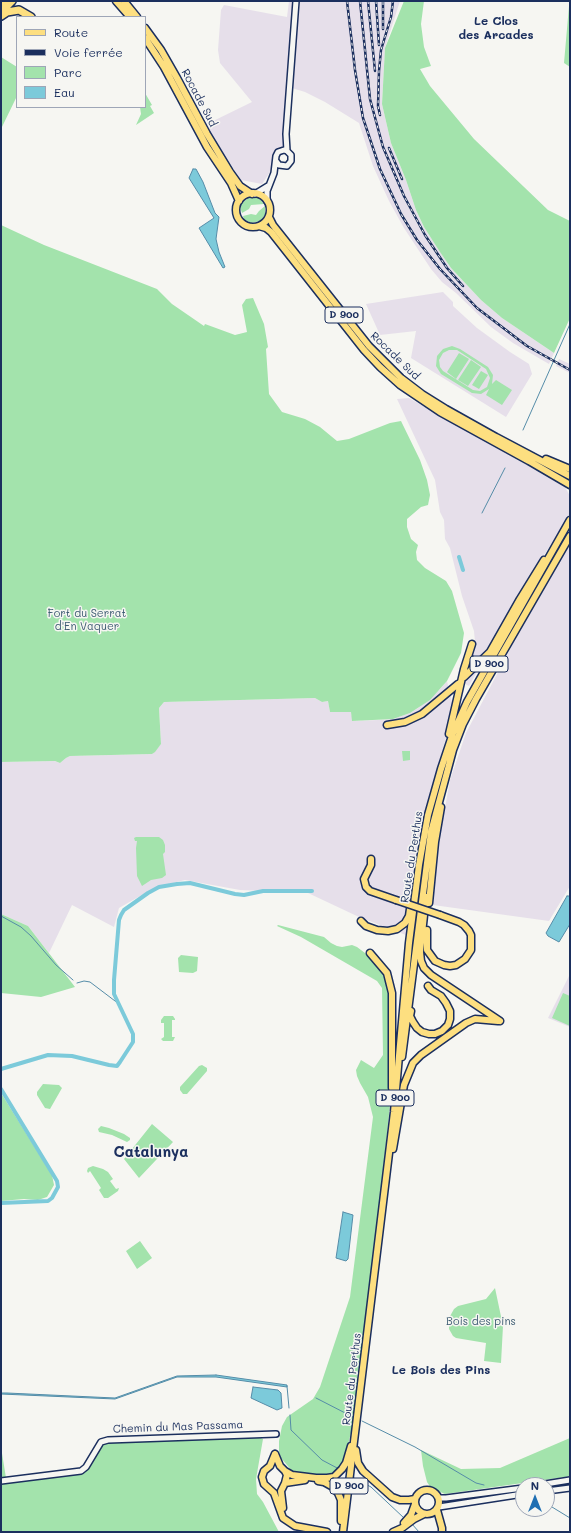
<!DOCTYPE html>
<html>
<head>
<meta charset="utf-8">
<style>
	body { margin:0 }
	#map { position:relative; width:571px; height:1533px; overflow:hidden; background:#f6f6f2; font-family:Mali,sans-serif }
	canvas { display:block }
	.frame { position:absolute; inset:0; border:2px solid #1b2f5e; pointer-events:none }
	.legend { position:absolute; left:16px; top:16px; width:130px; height:92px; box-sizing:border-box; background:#f6f6f2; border:1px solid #9ea6b7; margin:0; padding:5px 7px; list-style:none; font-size:12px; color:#1b2f5e }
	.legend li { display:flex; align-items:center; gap:8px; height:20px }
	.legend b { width:20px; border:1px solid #9ea6b7 }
	.north { position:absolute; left:515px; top:1477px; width:40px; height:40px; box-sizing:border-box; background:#f6f6f2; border:1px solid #9ea6b7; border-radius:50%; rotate:0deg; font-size:11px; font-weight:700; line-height:16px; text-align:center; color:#1b2f5e }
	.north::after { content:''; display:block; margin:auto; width:14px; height:18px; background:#1f6fb2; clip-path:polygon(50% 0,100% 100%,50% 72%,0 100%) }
</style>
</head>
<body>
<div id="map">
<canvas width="571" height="1533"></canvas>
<div class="frame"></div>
<ul class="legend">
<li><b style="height:5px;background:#fddf80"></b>Route</li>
<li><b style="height:5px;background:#1b2f5e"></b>Voie ferrée</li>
<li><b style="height:11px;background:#a3e3ac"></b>Parc</li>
<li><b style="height:11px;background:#7ccada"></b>Eau</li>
</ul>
<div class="north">N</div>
</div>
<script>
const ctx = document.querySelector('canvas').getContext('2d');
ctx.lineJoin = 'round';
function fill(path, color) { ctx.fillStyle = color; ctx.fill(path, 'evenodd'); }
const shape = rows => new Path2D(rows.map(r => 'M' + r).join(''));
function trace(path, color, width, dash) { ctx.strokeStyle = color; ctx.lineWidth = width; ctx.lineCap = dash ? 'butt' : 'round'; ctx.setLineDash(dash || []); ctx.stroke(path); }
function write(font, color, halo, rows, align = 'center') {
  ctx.font = font + ' Mali,sans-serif'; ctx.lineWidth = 3; ctx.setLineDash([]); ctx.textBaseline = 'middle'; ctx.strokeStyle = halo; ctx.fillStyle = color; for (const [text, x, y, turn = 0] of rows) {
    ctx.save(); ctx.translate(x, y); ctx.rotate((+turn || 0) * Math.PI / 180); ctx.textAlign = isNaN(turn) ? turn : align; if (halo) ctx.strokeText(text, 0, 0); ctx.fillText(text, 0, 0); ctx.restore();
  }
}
fill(shape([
	[289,1,400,1,385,48,382,104,391,143,406,180,416,210,424,227,451,268,481,300,502,318,554,353,549,364,513,343,491,327,456,293,442,282,431,269,404,228,389,201,373,166,359,123,325,102,305,92,292,88,288,145,262,184,241,180,205,125,252,102,220,63,218,50,221,10,224,5,287,17],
	[443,292,453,302,453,306,477,328,510,352,529,364,532,374,506,417,411,358,416,331,380,335,366,304],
	[559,359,570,364,570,373,556,366],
	[409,398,565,487,570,496,570,515,535,569,469,686,465,684,464,675,475,642,474,631,462,596,450,548,445,539,444,520,440,512,435,480,397,399],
	[570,544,570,886,549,921,433,905,437,852,450,780,466,733,516,638],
	[447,681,454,710,424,814,416,851,406,935,359,917,308,893,240,890,185,880,156,887,119,908,114,927,72,905,49,953,28,926,1,914,1,762,55,761,60,763,66,758,70,756,152,754,161,744,159,708,164,702,315,698,322,702,328,701,330,712,351,712,353,721,378,720,393,719,410,713,418,708,440,689],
	[570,974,570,1027,548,1018]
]), '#e6dfea');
fill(shape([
	[404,1,424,1,421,24,424,47,431,66,420,69,430,86,474,139,548,210,570,221,570,318,554,353,502,318,481,300,451,268,440,252,424,227,416,210,406,180,391,143,382,104,385,48],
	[569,6,570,6,570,67,564,63],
	[1,57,17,67,17,96,1,129],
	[145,93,152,105,150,106,154,113,136,125,141,114,140,107,145,107],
	[251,196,259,198,264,204,251,205,249,209,242,213,240,207,242,203],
	[265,206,265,215,260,221,251,223,244,219,243,216,251,214,256,215,259,211],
	[1,225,44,245,157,289,172,304,204,326,205,324,235,335,247,332,242,305,246,299,253,298,264,324,268,347,266,349,269,394,282,412,305,419,320,427,337,441,349,439,390,423,401,421,420,460,427,480,430,495,428,505,421,507,407,519,407,527,411,539,418,545,416,552,417,560,425,568,446,581,452,591,464,633,461,653,447,681,430,700,410,713,393,719,352,721,351,712,330,712,328,701,322,702,315,698,164,702,159,708,161,744,155,752,152,754,70,756,66,758,60,763,55,761,1,762],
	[452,346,460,349,488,367,493,375,492,384,496,380,512,390,502,405,486,395,489,389,481,394,472,393,441,374,436,366,437,356,443,349],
	[449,350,457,350,486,369,490,378,487,387,480,391,473,390,443,371,440,367,439,360,443,353],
	[459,353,469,359,456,379,447,372],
	[471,360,481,367,468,386,458,380],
	[481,371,488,375,479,389,472,385],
	[402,751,410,751,410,760,403,761],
	[136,837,159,837,163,840,165,845,165,852,163,854,166,875,162,878,151,880,142,886,137,876,136,848,137,841,135,841,134,838],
	[1,914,28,926,75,987,41,997,1,993],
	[278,925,324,937,331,943,337,946,342,947,352,945,357,947,369,956,385,974,389,993,390,1105,377,1228,362,1355,357,1374,358,1382,353,1424,344,1462,340,1468,333,1474,327,1476,293,1472,281,1458,279,1452,279,1441,282,1426,287,1417,313,1399,320,1387,350,1297,373,1117,368,1097,360,1083,357,1076,356,1070,361,1060,374,1068,383,1055,382,988,377,981,301,937,277,926],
	[181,955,198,957,197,971,193,973,179,972,178,958],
	[563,993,570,996,570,1026,552,1018],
	[164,1016,173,1016,175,1019,175,1020,172,1020,172,1037,175,1037,173,1041,163,1041,161,1039,164,1037,164,1023,161,1023,161,1020],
	[202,1065,207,1068,207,1071,187,1094,183,1094,180,1090,180,1087,199,1066],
	[43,1084,59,1085,62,1088,50,1109,45,1108,37,1095,37,1092],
	[1,1093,52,1175,54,1185,47,1197,38,1200,24,1199,1,1201],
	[152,1124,173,1142,139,1178,124,1159],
	[101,1126,109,1128,124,1134,130,1138,130,1140,127,1142,112,1135,99,1132,98,1129],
	[93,1166,103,1169,108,1172,113,1179,110,1181,116,1189,119,1188,118,1191,108,1198,104,1198,99,1190,101,1188,90,1171,88,1173,87,1171,88,1168],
	[140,1241,152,1258,137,1269,126,1251],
	[495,1288,503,1326,501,1363,484,1361,486,1343,456,1338,453,1336,449,1329,449,1318,454,1309,458,1306,486,1299],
	[255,1436,263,1439,256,1479,257,1494,263,1502,279,1532,1,1532,1,1483,82,1473,101,1446,106,1443,113,1441],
	[570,1438,570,1476,565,1477,445,1494,431,1488,427,1482,423,1466,421,1450,461,1469,500,1468],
	[1,1447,6,1478,1,1478]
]), '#a3e3ac');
const water = shape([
	[193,169,196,169,203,182,215,213,219,217,216,239,219,252,225,267,223,268,199,228,214,218,189,178,193,169],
	[567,896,570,896,570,924,559,942,548,936,546,933,567,896],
	[343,1212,353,1215,348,1259,346,1261,336,1258,343,1212],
	[216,1375,287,1385,287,1387,216,1377,177,1377,115,1399,1,1394,1,1393,7,1393,115,1398,177,1376,216,1375],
	[253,1387,278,1390,281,1393,282,1408,277,1410,251,1398,253,1387],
	[523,1489,523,1493,448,1503,448,1499,523,1489]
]);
fill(water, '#7ccada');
trace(water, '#558ca8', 1);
trace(shape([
	[523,430,570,324],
	[482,513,505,468],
	[1,916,21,927,31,936,56,965,73,980],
	[77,983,84,981,90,982,119,1004],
	[287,1386,289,1408],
	[316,1398,353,1417],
	[290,1415,291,1430,322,1460,339,1469],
	[362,1421,415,1447,476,1483,484,1485],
	[354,1478,371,1487,404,1518],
	[519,1502,523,1503],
	[547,1506,552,1507,570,1518],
	[412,1524,419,1532]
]), '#558ca8', 1);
trace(shape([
	[459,557,463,570],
	[1,1069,48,1055,72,1056,109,1065,117,1066,120,1062,133,1042,133,1034,114,994,114,980,119,920,121,915,124,910,148,893,159,887,177,884,190,883,235,894,244,895,263,891,312,891],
	[1,1089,57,1181,58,1187,52,1198,48,1201,1,1203]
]), '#7ccada', 4);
const minor = shape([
	[287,151,286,134,296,1],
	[255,194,268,186],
	[267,201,267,191,274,173,276,156,278,152,284,150,287,151,291,155,291,161,287,166,279,165,276,161],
	[1,1481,81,1471,86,1467,101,1442,108,1440,276,1434],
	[539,1485,570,1480],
	[547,1491,570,1488],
	[439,1498,446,1498,523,1488],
	[439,1507,523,1494]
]);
const major = shape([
	[116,1,130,17],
	[124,1,137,17],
	[145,28,161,50,177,78,207,134,230,172,240,186,252,194],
	[145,38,164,67,207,147,231,183,239,201],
	'236 210a17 17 0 1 1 34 0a17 17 0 1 1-34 0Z',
	[269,217,273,225,369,346,401,378,422,394,446,409,496,437,570,476],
	[259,226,266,228,271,232,364,350,380,367,400,385,440,412,529,461,570,485],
	[546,459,570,469],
	[464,677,490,652,520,599,544,560],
	[387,725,405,722,422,714,458,684],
	[449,734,464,669,472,644],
	[371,859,371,865,364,879,366,887,370,891,396,900],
	[426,897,420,952,421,961,424,968,431,975,500,1021],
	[429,903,435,842,441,807],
	[361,921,366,926,377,930,388,931,397,929,405,923,409,916,410,909],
	[427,930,427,950,435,961,444,965,450,966,456,965,465,959,471,950,471,935,469,931,464,925,459,922,440,915],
	[370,953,387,973,392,993,392,1088],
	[411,1011,410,1016,413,1022,417,1028,422,1032,429,1034,435,1034,442,1031,448,1025,450,1019,450,1011,446,1003,441,996,431,990,428,986],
	[402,1057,431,832,453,750,463,724,476,699,570,536],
	[393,1149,404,1085,413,1063,421,1055,466,1023,475,1019,498,1021],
	[356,1450,358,1463,363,1471,392,1497,400,1500,409,1500,415,1499],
	[275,1454,270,1466,264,1471,262,1477,264,1484,274,1493,283,1518,295,1526,327,1532],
	[275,1454,280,1466,285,1471,287,1475,285,1483,281,1491,283,1508],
	[285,1471,292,1475,316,1478,327,1478,334,1477,342,1469,346,1463,351,1446],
	[318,1481,324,1482,333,1487,338,1493,341,1500,341,1521],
	[285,1483,305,1480],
	'415 1502a12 12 0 1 1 24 0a12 12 0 1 1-24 0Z',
	[437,1510,442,1528,442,1532],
	[404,1523,411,1515,415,1504],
	[343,1532,394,1112,409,943,419,865,428,815,441,769,453,733,467,702,570,520],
	[393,1532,402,1528,414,1519,424,1514]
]);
const highway = shape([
	[1,5,5,1],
	[1,12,12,1],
	[1,16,7,12,19,10,31,17]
]);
trace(minor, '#1b2f5e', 8);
trace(major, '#1b2f5e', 9);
trace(highway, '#1b2f5e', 10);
trace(minor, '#f6f6f2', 5);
trace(major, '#fddf80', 6);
trace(highway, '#fddf80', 7);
const rail = shape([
	[347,1,355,70,363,118,380,169,401,214,417,240,440,269,477,308,527,346,570,370],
	[360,1,370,99,383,147,404,196,425,235,447,268,463,286],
	[368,1,375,71],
	[376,1,379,45],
	[383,29,383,1],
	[380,115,378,106,379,71,381,50,391,17,393,1],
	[389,148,402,179]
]);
trace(rail, '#1b2f5e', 2.5);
trace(rail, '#f6f6f2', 1, [3]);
const majorBridge = shape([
	[396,900,440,915]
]);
trace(majorBridge, '#1b2f5e', 9, []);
trace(majorBridge, '#fddf80', 6);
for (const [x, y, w] of [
	[344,315,38],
	[489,664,38],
	[395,1098,38],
	[349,1486,38]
]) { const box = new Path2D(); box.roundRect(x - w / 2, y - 8, w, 16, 3); ctx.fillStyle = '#f6f6f2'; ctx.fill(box); trace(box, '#1b2f5e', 1); }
write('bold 10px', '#1b2f5e', null, [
	["D 900",344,315],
	["D 900",489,664],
	["D 900",395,1098],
	["D 900",349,1486]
]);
write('11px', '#1b2f5e', '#f6f6f2', [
	["Rocade Sud",199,98,62],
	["Rocade Sud",395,356,44],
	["Route du Perthus",412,857,-81],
	["Route du Perthus",352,1379,-83],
	["Chemin du Mas Passama",178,1427,-2]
]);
write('11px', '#3d5c72', '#f6f6f2', [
	["Fort du Serrat",87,614],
	["d'En Vaquer",87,627],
	["Bois des pins",481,1322]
]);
write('bold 12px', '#1b2f5e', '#f6f6f2', [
	["Le Clos",496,21],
	["des Arcades",496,35],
	["Le Bois des Pins",441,1370]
]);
write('bold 15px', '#1b2f5e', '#f6f6f2', [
	["Catalunya",151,1152]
]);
</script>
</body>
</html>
